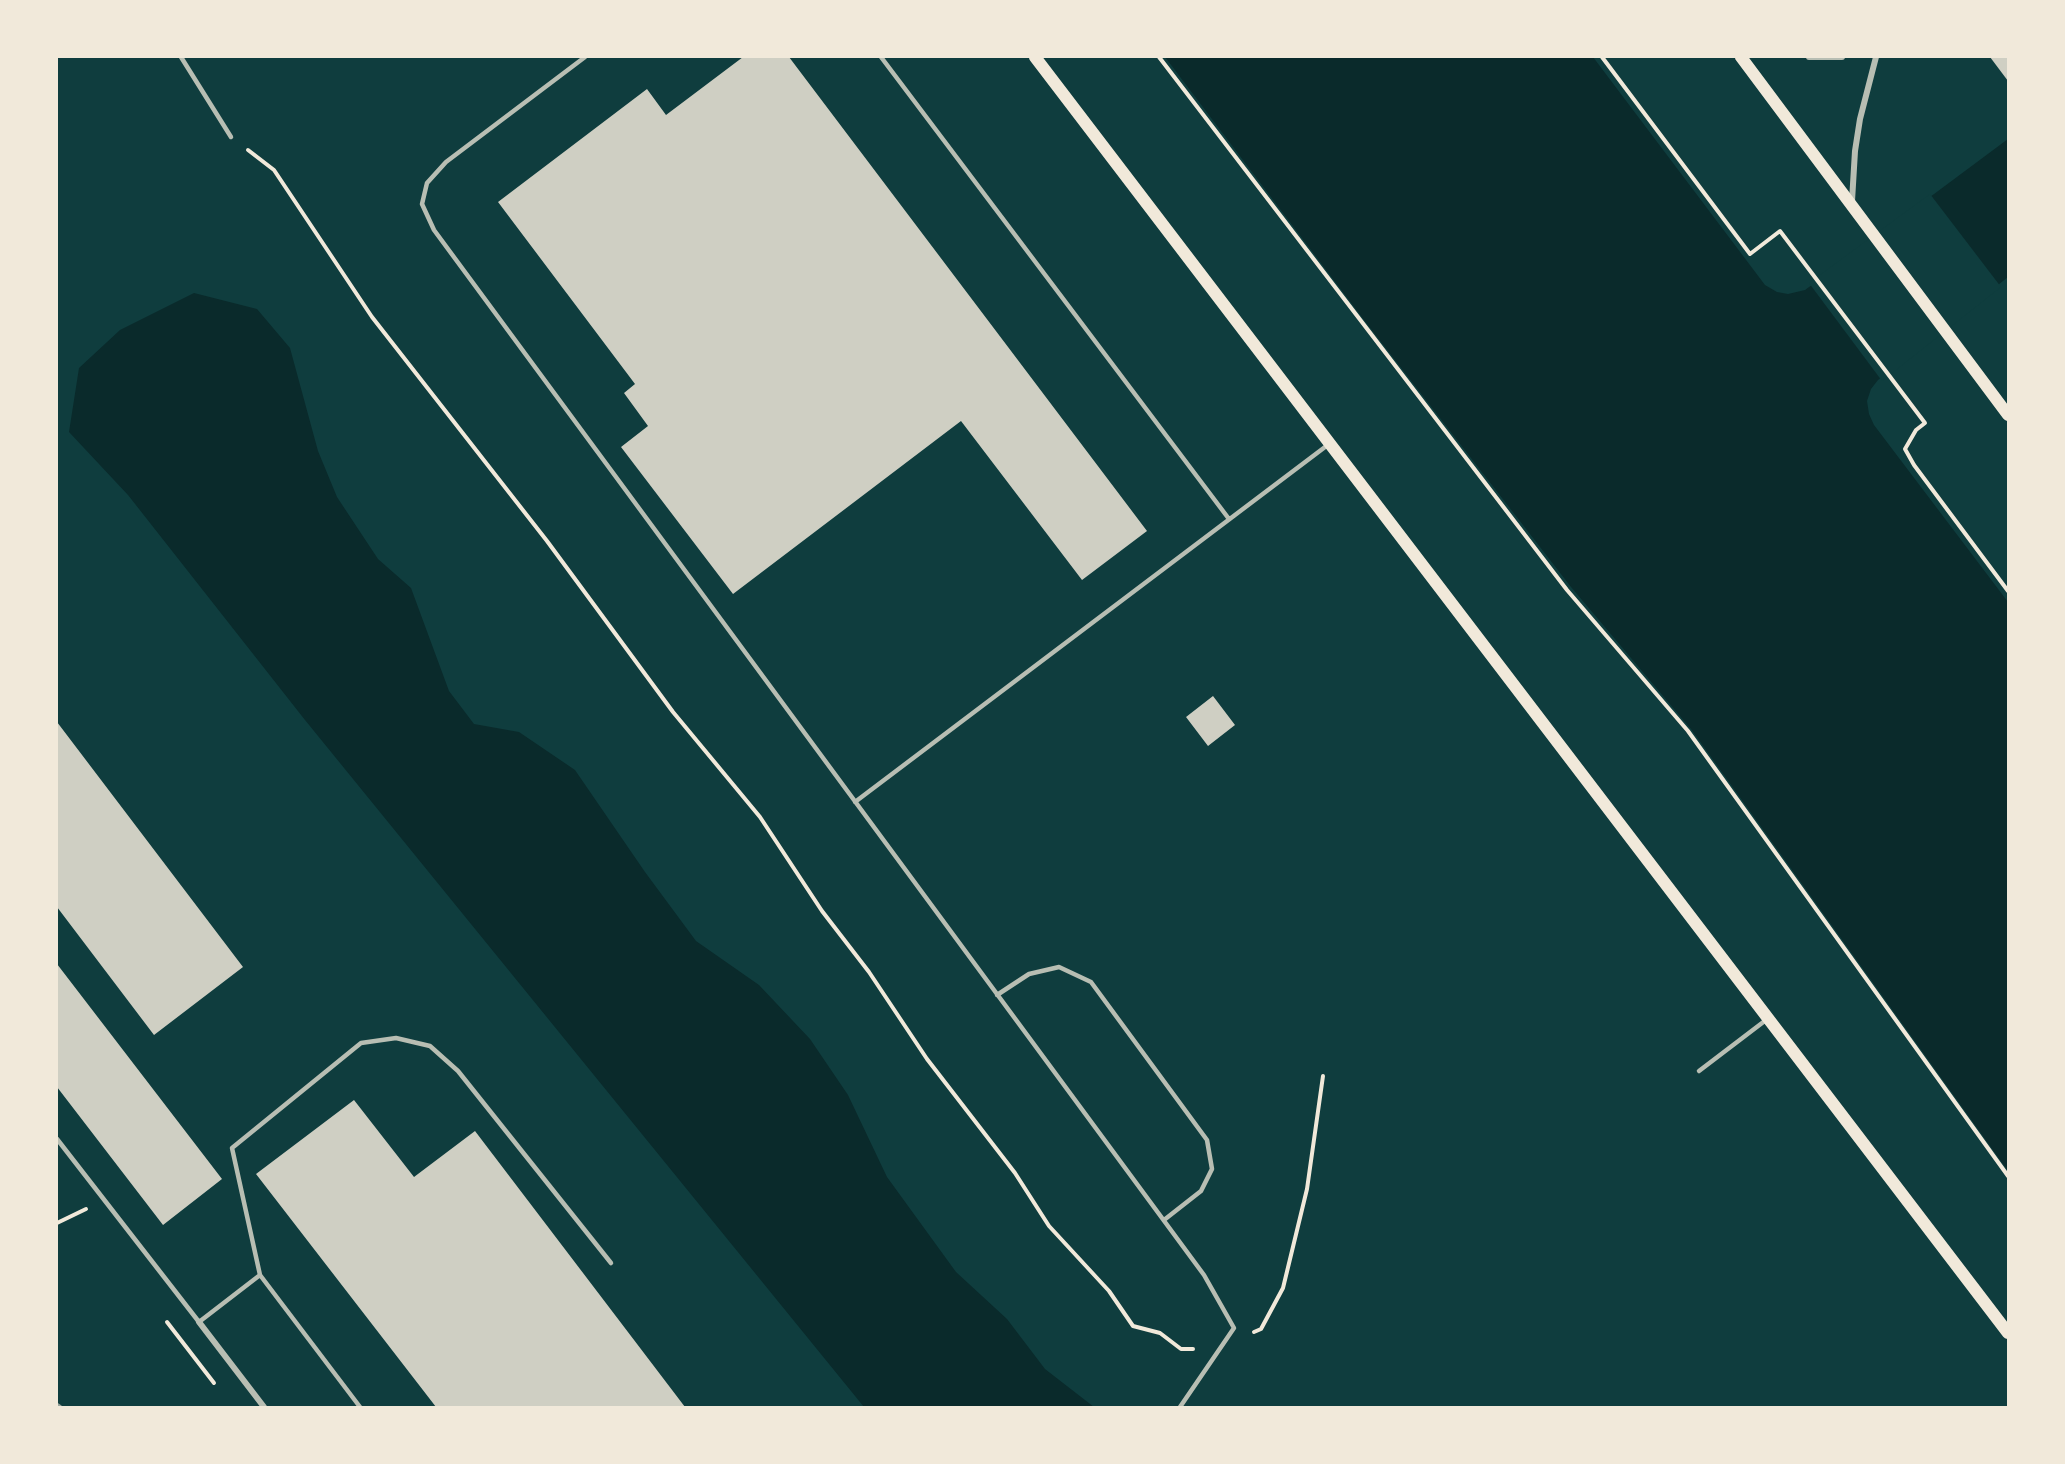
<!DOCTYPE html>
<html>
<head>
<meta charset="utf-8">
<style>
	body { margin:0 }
	#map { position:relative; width:2065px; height:1464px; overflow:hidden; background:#0f3d3e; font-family:"Fira Sans Condensed",sans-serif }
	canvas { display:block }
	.frame { position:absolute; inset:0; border:58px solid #f1e9da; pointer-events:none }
</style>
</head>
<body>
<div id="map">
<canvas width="2065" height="1464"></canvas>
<div class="frame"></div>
</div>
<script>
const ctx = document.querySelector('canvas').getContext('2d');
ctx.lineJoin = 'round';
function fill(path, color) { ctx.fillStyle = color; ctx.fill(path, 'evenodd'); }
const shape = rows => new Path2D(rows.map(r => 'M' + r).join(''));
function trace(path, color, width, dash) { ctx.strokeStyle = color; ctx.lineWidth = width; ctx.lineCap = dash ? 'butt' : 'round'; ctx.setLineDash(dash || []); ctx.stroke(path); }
fill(shape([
	[1165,57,1593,57,1765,285,1777,292,1788,294,1805,290,2008,139,2008,277,1878,380,1871,389,1867,401,1869,414,1874,425,2008,602,2008,1171,1691,729,1571,587,1364,320],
	[194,293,257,309,290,348,318,451,337,497,378,559,411,588,449,691,474,724,519,732,575,770,645,872,696,941,759,985,810,1039,848,1095,887,1177,956,1272,1007,1319,1045,1369,1094,1407,864,1407,305,720,128,495,69,432,79,368,120,330]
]), '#0a2a2b');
fill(shape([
	[1930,194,2001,287,1882,381,1809,283]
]), '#0f3d3e');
fill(shape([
	[743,57,789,57,1147,531,1082,580,961,421,733,594,621,447,648,426,624,393,635,384,498,202,647,89,666,115],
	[1990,57,2008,57,2008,81],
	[1213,696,1235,725,1208,746,1186,717],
	[57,722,243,967,154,1035,57,907],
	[57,964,222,1179,163,1225,57,1087],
	[354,1100,414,1177,475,1131,685,1407,436,1407,256,1174]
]), '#cfcfc3');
trace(shape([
	[1159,57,1567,590,1688,731,2008,1176],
	[1602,57,1750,254,1780,231,1925,423,1916,430,1905,449,1914,465,2008,591],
	[248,150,274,170,372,317,547,541,673,712,760,817,822,911,869,972,927,1059,1015,1173,1049,1226,1109,1291,1133,1326,1160,1333,1181,1349,1193,1349],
	[57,1223,86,1209],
	[167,1322,214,1383],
	[1254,1332,1261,1329,1283,1288,1307,1189,1323,1076]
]), '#f1e9da', 4);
trace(shape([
	[181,57,231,137],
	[585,57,446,162,427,183,422,204,434,230,1204,1275,1234,1328,1180,1407],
	[881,57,1229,519],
	[855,802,1329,444],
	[997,995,1029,974,1059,967,1091,982,1207,1140,1212,1169,1201,1191,1164,1220],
	[1699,1071,1766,1020],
	[57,1139,199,1322,260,1275],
	[360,1407,260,1275,232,1148,361,1043,396,1038,430,1046,458,1071,611,1263]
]), '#b8beb3', 4.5);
trace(shape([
	[1809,57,1842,57],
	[1852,201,1855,151,1860,119,1876,57],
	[199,1322,264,1407]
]), '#b8beb3', 6);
trace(shape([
	[1035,57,2008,1333],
	[1741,57,2008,415]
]), '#f1e9da', 12);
trace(shape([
	[57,1405,60,1407]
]), '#97a49c', 4.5);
</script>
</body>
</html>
